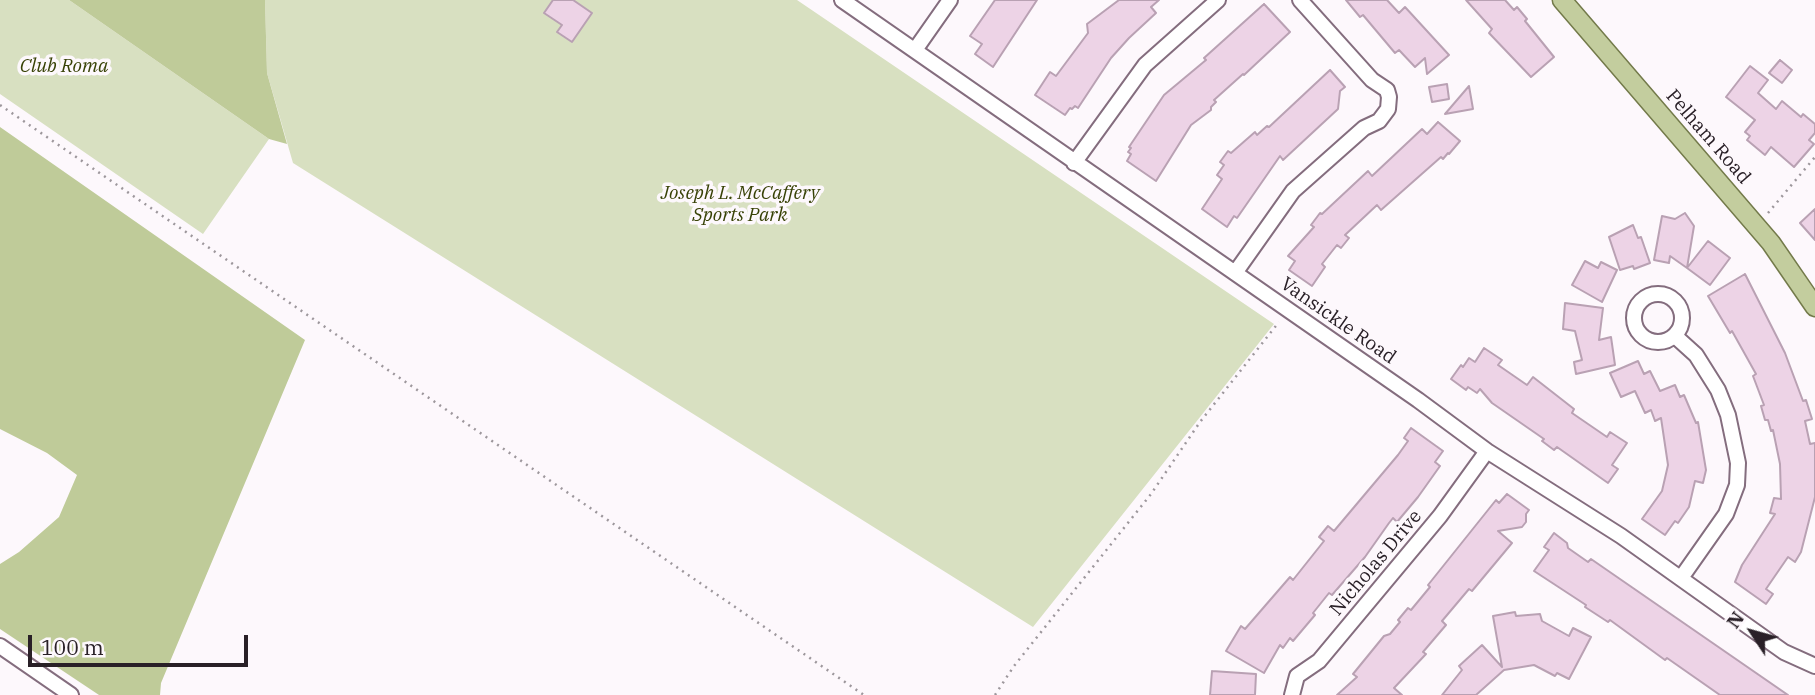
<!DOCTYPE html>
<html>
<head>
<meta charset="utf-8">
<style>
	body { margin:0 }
	#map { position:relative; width:1815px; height:695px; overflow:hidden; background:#fdf8fc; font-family:"IBM Plex Serif",serif }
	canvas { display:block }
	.north { position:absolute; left:1717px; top:597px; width:70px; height:70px; -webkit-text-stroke:5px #fdf8fc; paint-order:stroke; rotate:306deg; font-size:19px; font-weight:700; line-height:28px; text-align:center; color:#292027 }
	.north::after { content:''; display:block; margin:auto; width:24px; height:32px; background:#292027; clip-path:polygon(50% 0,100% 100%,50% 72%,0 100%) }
	.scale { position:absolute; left:28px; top:635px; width:220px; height:32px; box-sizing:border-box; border:4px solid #292027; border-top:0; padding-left:9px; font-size:21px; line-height:24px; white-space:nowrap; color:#292027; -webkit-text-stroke:5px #fdf8fc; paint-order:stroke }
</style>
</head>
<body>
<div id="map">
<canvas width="1815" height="695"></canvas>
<div class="north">N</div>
<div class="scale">100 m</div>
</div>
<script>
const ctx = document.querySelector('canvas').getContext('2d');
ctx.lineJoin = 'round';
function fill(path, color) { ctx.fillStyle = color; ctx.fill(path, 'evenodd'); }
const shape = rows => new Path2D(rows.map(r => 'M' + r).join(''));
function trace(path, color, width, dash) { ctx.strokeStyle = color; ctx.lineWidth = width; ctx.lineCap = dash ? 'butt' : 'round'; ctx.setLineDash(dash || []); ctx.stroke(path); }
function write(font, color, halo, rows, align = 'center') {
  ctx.font = font + ' "IBM Plex Serif",serif'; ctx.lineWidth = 7; ctx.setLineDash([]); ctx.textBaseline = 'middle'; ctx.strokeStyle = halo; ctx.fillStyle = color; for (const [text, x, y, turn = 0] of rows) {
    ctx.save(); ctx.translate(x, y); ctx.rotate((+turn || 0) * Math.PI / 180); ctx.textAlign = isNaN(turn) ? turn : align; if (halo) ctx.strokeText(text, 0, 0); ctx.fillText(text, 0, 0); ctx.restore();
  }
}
fill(shape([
	[0,0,69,0,269,139,203,234,0,94],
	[265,0,797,0,1274,324,1033,627,293,163,267,73]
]), '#d8e0c1');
fill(shape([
	[69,0,265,0,267,73,287,144,269,139],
	[0,127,305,340,161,683,160,695,99,695,0,629,0,564,19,552,59,517,77,475,47,453,0,429]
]), '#bfcb99');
const building = shape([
	[553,0,573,0,592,13,572,42,557,32,562,25,544,13,553,0],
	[995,0,1037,0,993,67,975,54,982,44,970,36,995,0],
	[1119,0,1159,0,1151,7,1156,13,1129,38,1111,58,1078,108,1075,106,1072,109,1070,108,1065,115,1035,95,1050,72,1056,76,1088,33,1087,24,1119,0],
	[1346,0,1387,0,1399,13,1405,7,1449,55,1427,74,1425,58,1415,67,1399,50,1395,53,1363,15,1360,17,1346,0],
	[1466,0,1505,0,1514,10,1517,7,1527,19,1525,21,1554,57,1531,77,1489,33,1492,29,1466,0],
	[1264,4,1290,32,1244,75,1243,74,1214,100,1216,102,1211,107,1211,110,1191,125,1156,181,1127,161,1131,154,1128,152,1131,148,1129,147,1164,95,1206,60,1204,58,1264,4],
	[1780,60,1792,70,1782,83,1769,73,1780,60],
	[1750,66,1768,80,1758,93,1776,109,1782,101,1801,117,1803,114,1815,124,1815,133,1809,140,1814,144,1794,167,1771,147,1765,155,1747,140,1750,136,1745,132,1755,120,1726,97,1750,66],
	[1330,70,1345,87,1340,91,1338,109,1283,160,1280,156,1237,218,1234,216,1227,227,1202,209,1222,179,1217,175,1224,165,1220,162,1228,151,1231,153,1255,132,1257,135,1267,126,1269,127,1330,70],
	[1447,84,1449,99,1432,102,1429,87,1447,84],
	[1469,86,1473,109,1445,114,1469,86],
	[1438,122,1460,141,1449,154,1448,153,1443,159,1441,157,1381,210,1377,205,1345,235,1349,238,1341,248,1337,245,1322,264,1325,267,1312,286,1289,270,1295,261,1288,256,1314,227,1311,225,1320,213,1322,214,1368,171,1372,176,1422,129,1427,134,1438,122],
	[1815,209,1815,240,1800,223,1815,209],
	[1685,213,1694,226,1687,268,1670,256,1669,263,1654,260,1662,216,1675,219,1685,213],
	[1633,225,1638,238,1641,237,1650,263,1634,269,1633,266,1620,270,1609,237,1633,225],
	[1708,241,1730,258,1710,285,1687,268,1708,241],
	[1585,261,1598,268,1601,262,1617,270,1602,302,1572,285,1585,261],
	[1745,274,1785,353,1803,401,1806,400,1812,419,1805,421,1810,444,1815,443,1815,497,1801,552,1795,562,1788,557,1766,589,1773,594,1766,604,1735,582,1742,565,1775,514,1770,513,1774,498,1781,499,1780,464,1773,430,1771,431,1768,420,1765,420,1761,406,1764,405,1753,376,1756,374,1732,331,1730,333,1708,296,1745,274],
	[1565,303,1603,308,1599,340,1611,337,1615,365,1576,374,1574,362,1582,360,1575,331,1563,329,1565,303],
	[1484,348,1502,360,1498,365,1527,385,1533,377,1574,409,1572,413,1607,437,1610,432,1627,443,1612,465,1618,469,1608,483,1557,447,1554,450,1542,441,1544,439,1492,403,1480,389,1477,393,1468,387,1466,390,1451,379,1461,365,1463,367,1469,358,1475,362,1484,348],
	[1638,361,1644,374,1650,371,1660,391,1675,385,1680,397,1684,395,1696,423,1698,422,1706,470,1703,483,1695,481,1689,507,1678,523,1675,521,1665,535,1642,519,1662,491,1668,465,1661,418,1655,421,1651,410,1645,413,1635,391,1621,397,1610,373,1638,361],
	[1411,428,1443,451,1435,462,1440,466,1418,497,1397,522,1393,518,1389,523,1365,557,1332,595,1329,593,1313,613,1315,615,1293,641,1290,638,1283,648,1280,645,1264,673,1226,651,1241,626,1245,629,1290,577,1293,580,1324,541,1319,537,1328,526,1334,531,1398,455,1408,441,1404,438,1411,428],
	[1507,494,1529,510,1526,514,1526,522,1522,527,1498,531,1512,543,1472,591,1469,589,1442,621,1446,625,1423,652,1426,654,1394,688,1402,695,1337,695,1357,677,1353,674,1384,636,1390,634,1400,622,1398,620,1408,608,1411,610,1430,587,1428,585,1496,500,1499,503,1507,494],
	[1554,533,1567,543,1568,548,1588,562,1591,559,1788,695,1720,695,1667,658,1665,660,1610,620,1608,622,1585,607,1586,605,1534,571,1549,550,1544,547,1554,533],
	[1515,612,1516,616,1540,614,1542,621,1569,636,1573,628,1591,637,1569,679,1557,673,1555,676,1534,665,1504,670,1476,695,1442,695,1462,670,1459,666,1482,645,1502,667,1493,616,1515,612],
	[1212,671,1256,674,1255,695,1210,695,1212,671]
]);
fill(building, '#edd3e6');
trace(building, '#b9a1b3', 2);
const minor = shape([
	[842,0,1418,400,1487,451,1621,536,1784,652,1815,666],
	[915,50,950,0],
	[1074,163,1145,65,1218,0],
	[1235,273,1293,191,1364,128,1379,121,1388,109,1389,97,1387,90,1372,80,1300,0],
	'1634 318a24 24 0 1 1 48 0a24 24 0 1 1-48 0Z',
	[1675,336,1696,355,1718,390,1728,415,1738,463,1737,485,1726,514,1681,578],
	[0,646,71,695],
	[1292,695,1297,676,1319,661,1440,516,1487,451]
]);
const major = shape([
	[1562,0,1771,243,1815,307]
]);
trace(minor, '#846d7e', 18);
trace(major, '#737a4a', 21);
trace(shape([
	[0,105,864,695],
	[1768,213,1815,157],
	[995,695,1014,666,1151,494,1200,422,1279,322]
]), '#9d979c', 2.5, [2, 5]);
trace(minor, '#fff', 14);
trace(major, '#c3cd9e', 18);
write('italic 19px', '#384206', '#fdf8fc', [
	["Club Roma",64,67],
	["Joseph L. McCaffery",740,194],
	["Sports Park",740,216]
]);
write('19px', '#292027', '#fdf8fc', [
	["Pelham Road",1708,137,49],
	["Vansickle Road",1338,321,35],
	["Nicholas Drive",1376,563,-50]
]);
</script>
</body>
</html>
